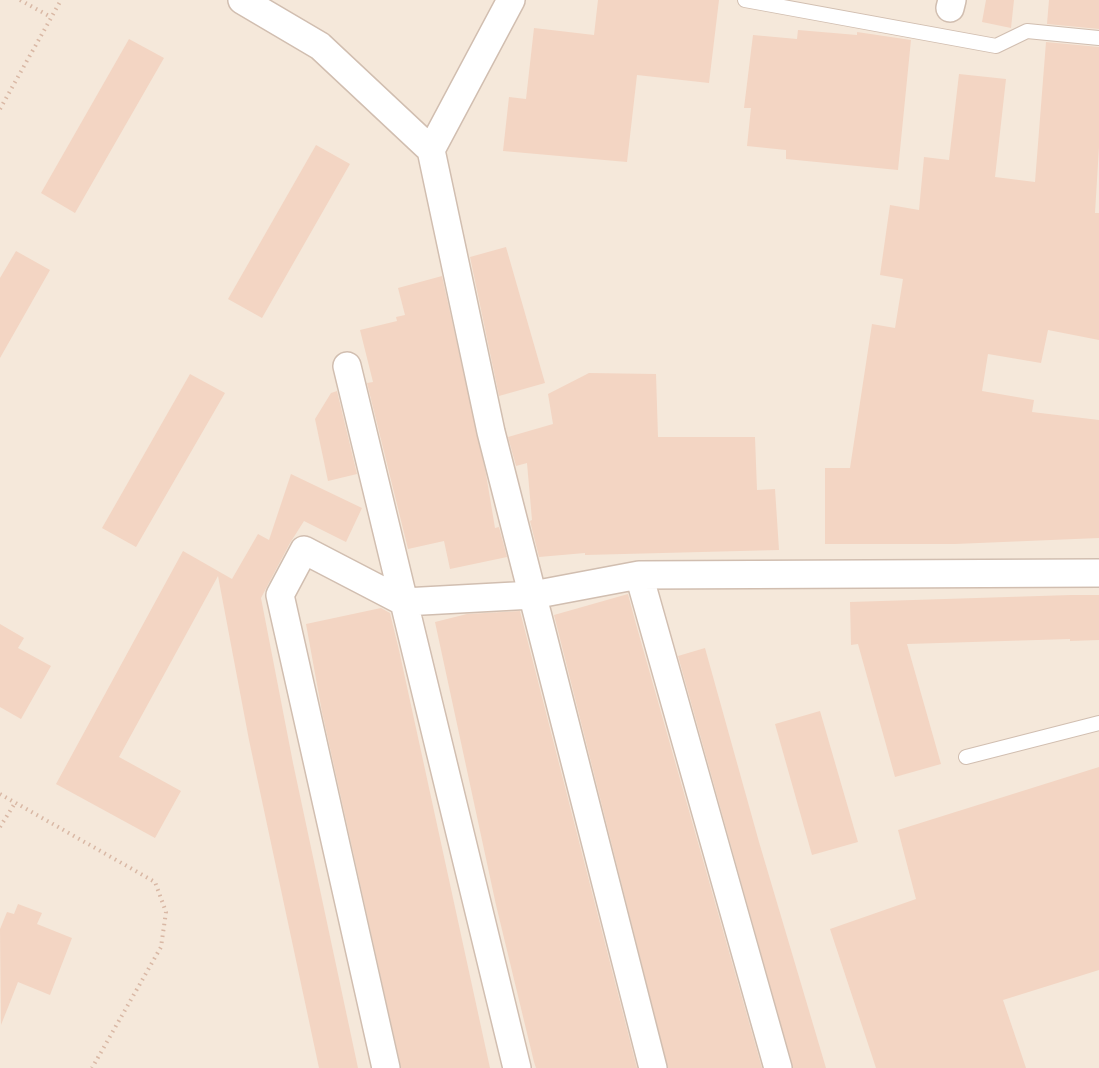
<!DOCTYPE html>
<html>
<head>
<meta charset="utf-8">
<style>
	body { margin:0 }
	canvas { display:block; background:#fdf6ec }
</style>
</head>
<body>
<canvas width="1099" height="1068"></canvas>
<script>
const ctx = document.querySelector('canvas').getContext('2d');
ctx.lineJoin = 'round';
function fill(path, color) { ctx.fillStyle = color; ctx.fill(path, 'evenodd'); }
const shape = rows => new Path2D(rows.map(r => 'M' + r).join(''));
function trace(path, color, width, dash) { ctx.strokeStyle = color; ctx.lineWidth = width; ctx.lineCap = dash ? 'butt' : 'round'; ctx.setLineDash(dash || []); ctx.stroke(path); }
fill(shape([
	[0,0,1099,0,1099,1068,0,1068]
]), '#f5e8da');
fill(shape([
	[598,0,719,0,709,83,637,75,627,162,503,151,509,97,526,99,534,28,594,35],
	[986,0,1014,0,1011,28,982,22],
	[1049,0,1099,0,1099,29,1047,24],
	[798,30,857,35,857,32,911,40,898,170,786,159,786,150,747,146,751,108,744,108,753,35,797,39],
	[129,39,164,58,75,213,41,193],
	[1046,42,1099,47,1099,147,1095,213,1099,213,1099,340,1048,330,1041,363,988,354,982,391,1034,400,1032,412,1099,420,1099,538,955,544,825,544,825,468,850,468,872,324,895,328,903,279,880,275,890,205,919,210,924,157,949,160,959,74,1006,79,995,177,1035,182],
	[316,145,350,164,262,318,228,299],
	[506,247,545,383,499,396,470,257],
	[16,251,50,270,0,358,0,278],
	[442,276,486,474,495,528,499,527,507,557,450,569,444,541,408,549,367,383,373,382,360,330,397,321,396,317,405,315,398,288],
	[589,373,656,374,658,437,755,437,757,490,775,489,779,550,585,555,585,553,539,557,530,521,532,520,527,463,516,466,508,437,553,424,548,394],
	[190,374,225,393,136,547,102,528],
	[337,391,357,474,328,481,315,419,331,393],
	[291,474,362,508,346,542,304,521,290,543,261,598,293,763,358,1068,319,1068,249,740,218,576,119,757,181,791,155,838,56,784,183,551,232,579,258,534,269,540],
	[628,594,636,624,762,1068,668,1068,554,615],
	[1071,595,1099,595,1099,640,1070,641,1070,639,907,644,941,764,895,777,858,644,851,645,850,602],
	[381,608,390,613,399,650,490,1068,401,1068,322,712,306,624],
	[520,611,637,1068,536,1068,534,1062,496,905,435,622,467,614],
	[0,624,24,638,18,648,51,666,21,719,0,707],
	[705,648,759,842,826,1068,793,1068,678,656],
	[820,711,858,842,812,855,775,724],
	[1099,767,1099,970,1003,1000,1026,1068,876,1068,830,929,916,899,898,830],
	[18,904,42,913,37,924,72,938,50,995,18,982,1,1025,0,929,7,912,14,914]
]), '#f3d5c3');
const lane = shape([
	[745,0,996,46,1027,31,1099,38],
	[966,757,1099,723]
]);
const street = shape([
	[242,0,320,46,431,150],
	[511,0,431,150,491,432,653,1068],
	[950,8,952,0],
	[347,366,404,602],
	[639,575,778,1068],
	[386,1068,280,595,304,550,404,602],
	[517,1068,404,602,533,595,639,575,1099,573]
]);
trace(lane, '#d1beb0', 16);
trace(street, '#d1beb0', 30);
trace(shape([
	[20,0,51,17],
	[0,109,61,0],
	[0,794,155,882,166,912,161,947,92,1068],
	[0,827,15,803]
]), '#d9b8a5', 4, [1.5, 4.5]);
trace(lane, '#fff', 14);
trace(street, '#fff', 27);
</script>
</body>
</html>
